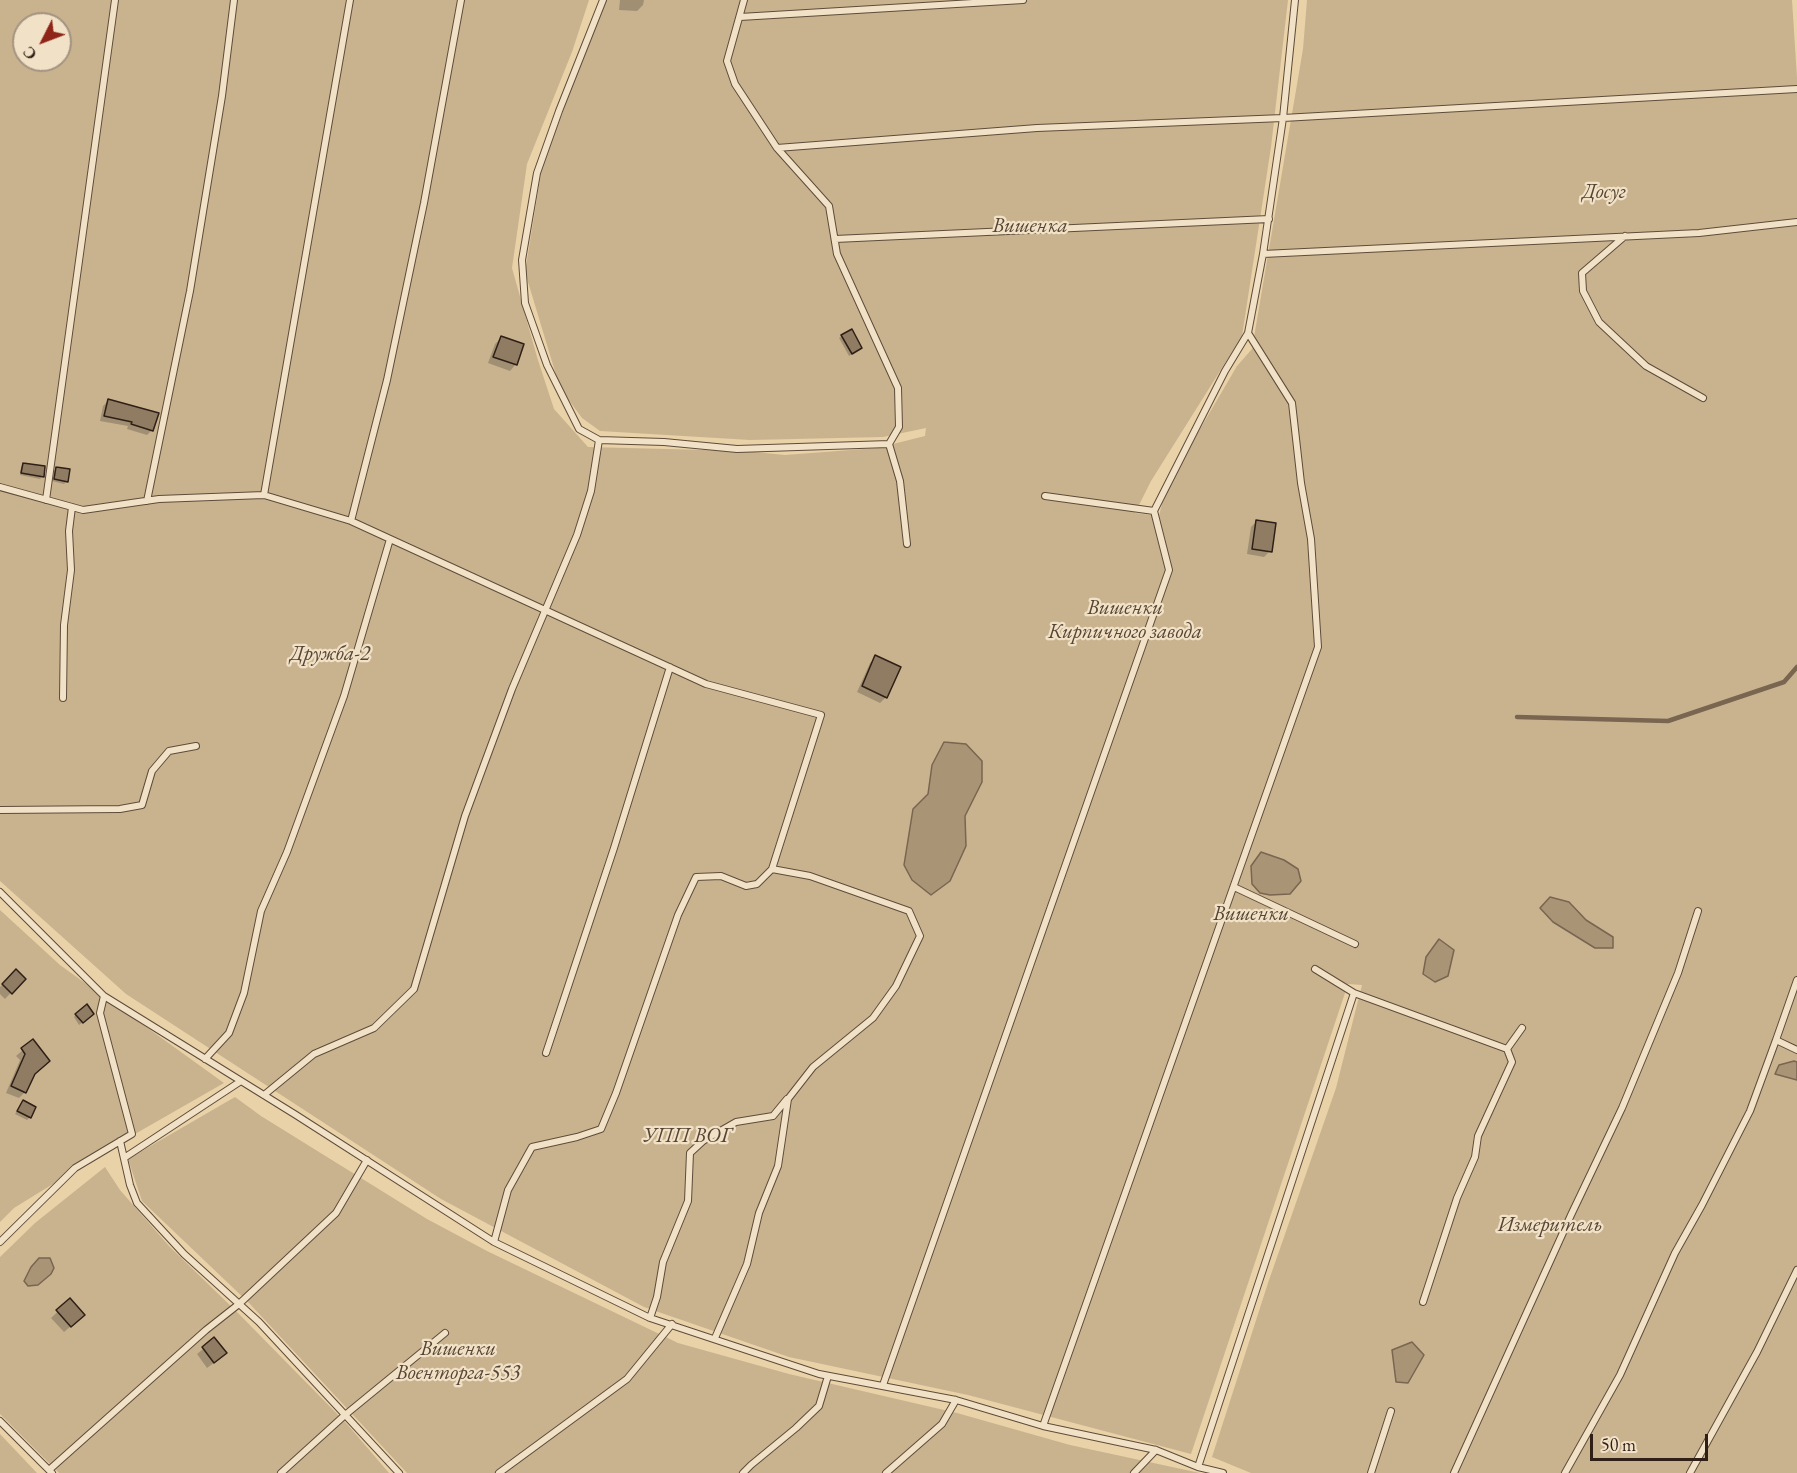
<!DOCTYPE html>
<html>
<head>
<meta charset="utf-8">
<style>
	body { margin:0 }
	#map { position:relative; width:1797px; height:1473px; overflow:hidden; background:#e9d1a8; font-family:"EB Garamond",serif }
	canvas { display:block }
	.north { position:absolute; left:12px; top:12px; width:60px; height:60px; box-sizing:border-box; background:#f1e1c6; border:2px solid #a39380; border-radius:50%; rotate:228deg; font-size:16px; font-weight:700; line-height:24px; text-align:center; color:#2f1f16 }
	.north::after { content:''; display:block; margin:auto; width:21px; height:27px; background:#8f2418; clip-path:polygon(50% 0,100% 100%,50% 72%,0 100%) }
	.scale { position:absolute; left:1590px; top:1434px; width:118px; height:27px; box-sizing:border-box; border:3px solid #2f1f16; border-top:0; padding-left:8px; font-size:18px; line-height:21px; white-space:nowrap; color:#2f1f16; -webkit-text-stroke:4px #f1e1c6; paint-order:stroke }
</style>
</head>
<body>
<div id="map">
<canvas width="1797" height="1473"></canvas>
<div class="north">С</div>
<div class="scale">50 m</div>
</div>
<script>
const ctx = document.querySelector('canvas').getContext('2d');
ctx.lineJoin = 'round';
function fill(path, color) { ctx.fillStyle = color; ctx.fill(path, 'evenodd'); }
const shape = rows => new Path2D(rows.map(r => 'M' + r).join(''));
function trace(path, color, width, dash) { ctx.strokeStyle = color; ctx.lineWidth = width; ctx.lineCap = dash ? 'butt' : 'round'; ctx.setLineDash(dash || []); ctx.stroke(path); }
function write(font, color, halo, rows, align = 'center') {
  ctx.font = font + ' "EB Garamond",serif'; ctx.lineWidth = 4.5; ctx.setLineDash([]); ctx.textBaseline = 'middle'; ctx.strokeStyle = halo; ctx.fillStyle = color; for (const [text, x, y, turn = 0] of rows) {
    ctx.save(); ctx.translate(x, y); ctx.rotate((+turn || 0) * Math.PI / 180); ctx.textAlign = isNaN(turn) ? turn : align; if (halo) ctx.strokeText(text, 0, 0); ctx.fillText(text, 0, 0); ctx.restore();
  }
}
fill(shape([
	[0,0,589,0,572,52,527,164,512,268,537,357,554,409,588,447,745,451,785,455,877,448,925,436,926,428,883,437,750,440,600,431,582,418,560,388,525,272,542,167,605,0,1288,0,1271,147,1242,336,1151,481,1135,513,1159,516,1166,487,1237,366,1252,349,1303,49,1307,0,1792,0,1797,78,1797,1473,1251,1473,1212,1457,1268,1283,1336,1088,1362,985,1348,984,1191,1454,968,1395,789,1357,644,1307,441,1199,126,994,0,881],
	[24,24,60,24,60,60,24,60],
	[0,910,60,965,224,1083,121,1142,14,1208,0,1222],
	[235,1097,261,1116,427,1219,487,1251,678,1343,789,1374,957,1413,1070,1445,1200,1473,407,1473,249,1303,142,1201,128,1159],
	[105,1167,120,1190,169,1246,240,1315,347,1424,389,1473,59,1473,0,1414,0,1257,35,1223],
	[0,1434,37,1473,0,1473]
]), '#c9b38f');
const water = shape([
	[944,742,966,744,982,761,982,782,965,816,966,846,950,881,931,895,912,880,904,865,913,809,928,794,932,765,944,742],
	[1261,852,1284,860,1298,869,1301,881,1290,894,1270,895,1260,893,1252,884,1251,866,1261,852],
	[1550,897,1569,902,1586,920,1613,937,1613,948,1595,948,1553,922,1540,908,1550,897],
	[1439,939,1454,950,1448,976,1435,982,1423,974,1426,957,1439,939],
	[1794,1061,1797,1062,1797,1080,1775,1074,1779,1065,1794,1061],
	[39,1258,50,1258,54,1268,51,1274,38,1285,28,1286,24,1281,31,1267,39,1258],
	[1412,1342,1424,1355,1408,1383,1396,1382,1392,1350,1412,1342]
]);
fill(water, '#aa9476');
trace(water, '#796550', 1.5);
fill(shape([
	[620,0,644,0,643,5,637,11,619,10],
	[842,336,861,348,849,356,839,338],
	[501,338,516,364,510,371,488,363,495,344],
	[108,401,152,430,147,435,127,429,128,426,100,421,103,406],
	[24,464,42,476,40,479,20,475,21,467],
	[56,469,67,481,64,484,52,481,54,471],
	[1257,521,1270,551,1264,557,1247,554,1251,527],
	[876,657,886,697,880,703,857,692,870,663],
	[16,971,24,979,5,999,0,994,0,987],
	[76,1015,90,1017,79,1025,74,1017],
	[33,1041,33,1075,25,1092,19,1098,6,1093,20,1060,16,1056],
	[23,1101,30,1117,27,1120,15,1114],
	[70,1300,77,1321,64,1332,51,1318],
	[214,1340,219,1359,207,1368,197,1354]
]), '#0003');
trace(shape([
	[1517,717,1668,721,1784,682,1797,667]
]), '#796550', 4.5);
const building = shape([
	[852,329,862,348,852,354,841,335,852,329],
	[501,336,524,344,517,365,493,357,501,336],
	[108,399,159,413,153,431,131,424,132,422,104,416,108,399],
	[23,463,45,466,44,477,21,473,23,463],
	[56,467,70,469,68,482,54,479,56,467],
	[1256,520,1276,523,1272,552,1252,549,1256,520],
	[875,655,901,667,887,698,862,686,875,655],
	[16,969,26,979,12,994,2,984,16,969],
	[87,1004,94,1014,83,1023,75,1014,87,1004],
	[33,1039,50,1061,35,1074,26,1093,11,1086,25,1054,21,1048,33,1039],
	[23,1100,36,1107,31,1118,17,1111,23,1100],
	[70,1298,85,1315,71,1327,56,1310,70,1298],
	[214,1337,227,1353,214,1363,202,1347,214,1337]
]);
fill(building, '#907c62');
trace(building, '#2f1f16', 1.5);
const service = shape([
	[603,0,559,111,537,173,522,260,525,303,547,365,579,429,599,440,664,442,737,449,889,444,899,427,898,388,837,254,829,206,777,148,735,84,727,61,744,0],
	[1295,0,1283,118,1263,254,1699,233,1797,222],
	[740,17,1023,0],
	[777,148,1037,128,1283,118,1797,89],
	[1625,236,1582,273,1583,291,1599,322,1646,366,1703,398],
	[835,239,1269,219],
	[889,444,900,481,907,544],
	[0,487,83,510,159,499,264,495,351,521,706,684,821,715,772,869,810,876,909,911,920,936,896,986,873,1018,813,1067,788,1099,778,1166,759,1213,747,1264,715,1338],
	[264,495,350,0],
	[1045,496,1154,511],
	[46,500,115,0],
	[147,501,190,291,222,96,234,0],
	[351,521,387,380,424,203,461,0],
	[63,698,64,625,71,570,69,531,72,507],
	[0,810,120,809,142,805,152,771,169,751,196,746],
	[1234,887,1355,944],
	[0,892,104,996,100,1013,132,1134,75,1168,0,1242],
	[1797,980,1776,1040,1797,1050],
	[1354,993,1507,1049,1522,1028],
	[104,996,296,1115,494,1242,650,1318,819,1374,956,1400,1043,1426,1156,1450,1198,1467,1223,1473],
	[546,1053,614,848,670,667],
	[205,1059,229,1033,244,993,261,911,287,852,344,696,390,539],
	[264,1095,314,1054,374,1028,414,989,465,816,512,689,577,535,591,491,599,440],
	[120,1141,130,1185,137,1203,184,1254,259,1322,399,1473],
	[124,1158,241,1081],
	[494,1242,508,1190,532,1147,577,1137,601,1129,616,1093,678,915,696,877,721,876,746,886,757,884,772,869],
	[1423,1302,1457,1198,1475,1157,1478,1136,1512,1062,1507,1049],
	[650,1318,657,1297,663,1262,688,1201,690,1153,703,1141,736,1122,773,1116,787,1099],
	[883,1385,1169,570,1154,511,1225,371,1248,333,1263,254],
	[0,1421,52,1473],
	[1043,1426,1318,647,1311,539,1301,483,1292,403,1248,333],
	[1198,1467,1354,993,1315,969],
	[49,1470,206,1330,239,1304,336,1213,367,1160],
	[281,1473,345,1415,445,1333],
	[499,1473,627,1379,672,1324],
	[743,1473,751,1465,796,1428,819,1406,828,1376],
	[886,1473,942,1424,956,1400],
	[1134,1473,1156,1450],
	[1371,1473,1391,1411],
	[1454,1473,1571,1215,1622,1108,1678,973,1698,911],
	[1565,1473,1620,1375,1675,1253,1702,1205,1750,1111,1776,1040],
	[1690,1473,1757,1352,1797,1270]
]);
trace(service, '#5e4c3a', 8);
trace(service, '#f1e1c6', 6);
write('italic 21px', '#564434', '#f1e1c6', [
	["Досуг",1604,192],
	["Вишенка",1030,226],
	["Вишенки",1125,608],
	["Кирпичного завода",1125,632],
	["Дружба-2",330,654],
	["Вишенки",1251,914],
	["УПП ВОГ",687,1136],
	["Измеритель",1550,1225],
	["Вишенки",458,1349],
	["Военторга-553",458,1373]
]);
</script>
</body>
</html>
